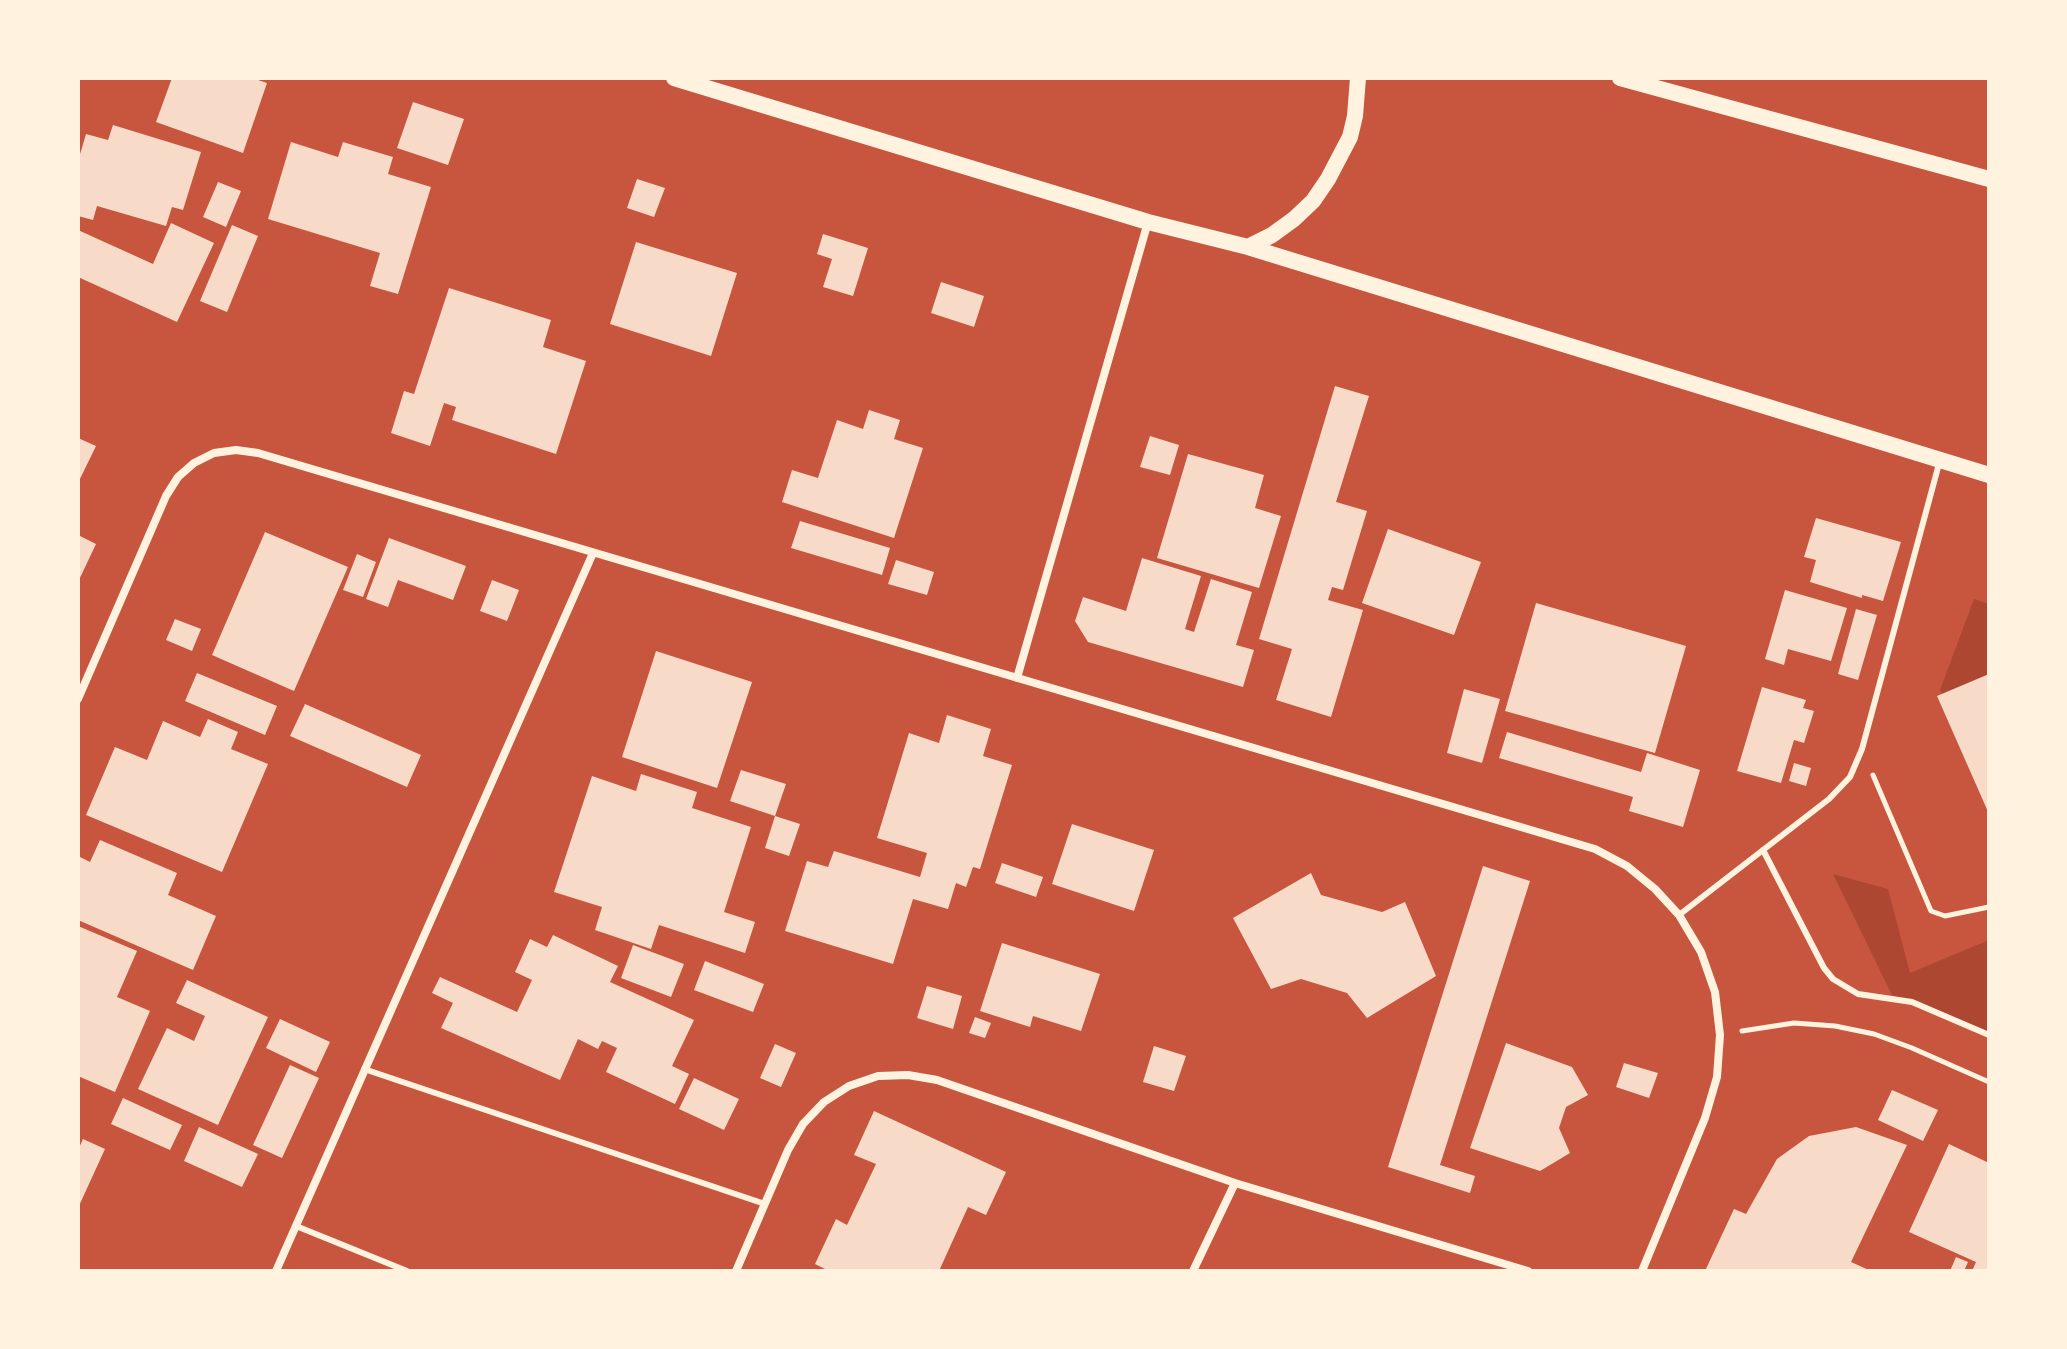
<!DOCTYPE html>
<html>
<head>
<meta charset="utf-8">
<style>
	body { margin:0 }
	#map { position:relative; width:2067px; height:1349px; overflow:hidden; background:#c8553d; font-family:Commissioner,sans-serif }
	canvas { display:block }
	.frame { position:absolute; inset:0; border:80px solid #fff3e0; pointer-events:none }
</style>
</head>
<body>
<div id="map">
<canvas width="2067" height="1349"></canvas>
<div class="frame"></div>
</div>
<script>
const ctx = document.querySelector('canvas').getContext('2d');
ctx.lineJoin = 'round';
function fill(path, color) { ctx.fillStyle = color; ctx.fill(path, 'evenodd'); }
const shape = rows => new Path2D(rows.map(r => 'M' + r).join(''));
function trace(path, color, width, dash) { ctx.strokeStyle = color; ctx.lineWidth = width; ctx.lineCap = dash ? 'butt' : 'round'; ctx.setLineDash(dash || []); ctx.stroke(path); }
fill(shape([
	[1974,599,1989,604,1989,697,1952,713,1940,690],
	[1833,874,1888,889,1910,973,1989,940,1989,1032,1892,995]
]), '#ae4732');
fill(shape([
	[172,78,252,78,267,83,243,153,156,122],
	[413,102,464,119,448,165,397,148],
	[113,125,201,152,183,210,172,207,166,226,97,206,93,220,78,216,78,161,86,134,108,140],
	[291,142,338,157,343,142,393,157,388,174,431,187,398,294,370,286,380,253,268,219],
	[637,179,665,188,654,217,627,208],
	[218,182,241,191,226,227,203,217],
	[171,223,214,243,177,322,78,277,78,230,153,264],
	[232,225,258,236,227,312,200,301],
	[823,234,868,248,853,296,823,287,832,259,817,254],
	[636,242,737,273,711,356,610,324],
	[941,282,984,296,974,327,931,313],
	[449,288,551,320,543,347,586,361,556,454,452,420,456,407,444,403,430,446,391,433,404,391,414,394],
	[1335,386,1369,396,1336,502,1367,511,1343,590,1332,587,1328,600,1363,610,1331,717,1276,700,1292,649,1259,639],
	[869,410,900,420,894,439,923,448,894,538,782,502,792,470,818,478,837,420,863,429],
	[1150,436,1179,445,1170,475,1140,467],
	[78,438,96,446,78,483],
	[1188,454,1264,475,1255,508,1281,516,1259,588,1157,558],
	[1816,518,1901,542,1883,601,1862,595,1862,598,1810,582,1816,560,1804,557],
	[800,521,890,548,882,575,791,548],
	[1388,529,1481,562,1454,635,1362,603],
	[265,532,348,567,294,691,212,655],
	[78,535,96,544,78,582],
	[389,538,466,566,453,600,398,580,388,607,366,599],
	[357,554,376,562,363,597,343,590],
	[1142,558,1201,576,1185,629,1194,632,1211,579,1252,592,1236,645,1254,650,1243,687,1088,642,1075,621,1083,597,1126,611],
	[896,560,934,572,927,595,888,584],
	[492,580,519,590,507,621,480,611],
	[1785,590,1847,608,1831,661,1788,649,1784,665,1765,659],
	[1536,603,1686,646,1655,753,1505,711],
	[1856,609,1877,615,1858,680,1838,674],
	[175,619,201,629,192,651,166,640],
	[656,651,752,682,717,788,622,757],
	[197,673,277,706,265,735,185,701],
	[1989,674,1989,814,1937,696],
	[1762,687,1806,700,1803,708,1814,711,1804,743,1794,740,1781,783,1737,771],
	[1464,689,1500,699,1482,763,1447,753],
	[305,704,421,755,407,787,290,736],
	[947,715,991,729,983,756,1012,765,980,869,973,867,966,887,956,883,948,909,913,899,893,964,785,931,807,861,828,867,834,851,920,877,927,853,877,838,909,733,939,743],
	[208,719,238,732,231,749,268,764,222,872,86,815,115,747,147,760,163,721,200,737],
	[1507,732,1641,772,1647,753,1700,770,1683,827,1629,811,1633,797,1499,758],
	[1794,763,1811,768,1806,786,1789,781],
	[741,770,786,784,775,816,800,824,789,856,765,848,775,816,730,801],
	[641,774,697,792,692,808,751,827,724,912,755,922,745,953,659,925,651,949,595,930,602,907,554,892,592,776,636,791],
	[1072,824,1154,850,1134,911,1052,884],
	[100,840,177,873,168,895,216,916,193,970,78,920,78,856,90,862],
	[1002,863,1043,877,1036,897,995,883],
	[1483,866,1530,881,1440,1165,1475,1176,1470,1193,1388,1167],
	[1311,873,1321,895,1382,912,1405,902,1436,976,1367,1018,1347,993,1301,979,1271,989,1233,918],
	[78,926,137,951,117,997,150,1011,115,1092,78,1076],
	[553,935,618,966,610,982,694,1020,672,1066,689,1074,675,1104,606,1072,617,1048,602,1041,598,1049,578,1039,560,1080,441,1028,453,1003,432,993,440,977,517,1012,532,980,515,972,530,939,547,947],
	[1002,943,1100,974,1081,1031,1033,1016,1030,1027,980,1011],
	[633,945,684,964,671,997,621,978],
	[705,961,764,984,753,1012,694,990],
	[187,980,268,1017,218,1125,138,1089,167,1028,194,1041,205,1016,176,1003],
	[927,986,962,996,953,1029,917,1018],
	[975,1017,991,1023,985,1038,969,1033],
	[280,1019,330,1042,316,1072,266,1048],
	[1506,1043,1572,1067,1588,1095,1566,1107,1559,1128,1570,1153,1540,1171,1470,1148],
	[775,1044,796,1053,781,1087,760,1078],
	[1154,1046,1186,1056,1174,1091,1143,1082],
	[1624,1063,1658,1073,1649,1098,1616,1087],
	[290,1065,319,1078,282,1158,253,1145],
	[694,1078,739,1099,724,1130,679,1109],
	[1892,1090,1938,1110,1923,1141,1878,1120],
	[123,1098,182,1125,170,1150,111,1124],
	[874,1111,1006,1172,986,1215,968,1207,939,1271,829,1271,815,1264,836,1219,847,1225,876,1164,854,1155],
	[199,1127,258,1154,242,1187,184,1161],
	[1856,1127,1907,1145,1851,1262,1871,1271,1705,1271,1734,1209,1746,1214,1777,1159,1809,1136],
	[83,1139,105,1149,78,1208,78,1150],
	[1949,1144,1989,1163,1989,1271,1972,1271,1976,1262,1909,1232],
	[1956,1257,1968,1262,1964,1271,1950,1271]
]), '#f7dbc8');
trace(shape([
	[1873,775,1931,911,1945,916,1989,907],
	[1742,1031,1794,1023,1835,1026,1874,1034,1912,1048,1989,1082]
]), '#fff3e0', 5);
trace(shape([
	[1763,850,1824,968,1833,979,1858,994,1912,1002,1989,1035],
	[1679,915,1829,799,1850,777,1862,749,1940,460],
	[364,1069,765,1204],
	[296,1226,407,1271]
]), '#fff3e0', 6);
trace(shape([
	[1017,678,1148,222],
	[78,699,166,496,178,477,194,463,214,453,236,450,258,453,1595,849,1627,866,1655,889,1679,915,1701,952,1715,992,1720,1035,1717,1077,1705,1118,1642,1271],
	[276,1271,593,553],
	[736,1271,788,1150,803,1124,824,1102,849,1086,878,1076,908,1075,937,1080,1235,1183,1528,1271],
	[1193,1271,1235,1183]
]), '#fff3e0', 8);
trace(shape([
	[674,78,1148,222,1248,247,1989,475],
	[1620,78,1989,179],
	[1248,247,1272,235,1294,219,1313,201,1328,179,1350,137,1355,116,1358,78]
]), '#fff3e0', 16);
</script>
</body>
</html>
